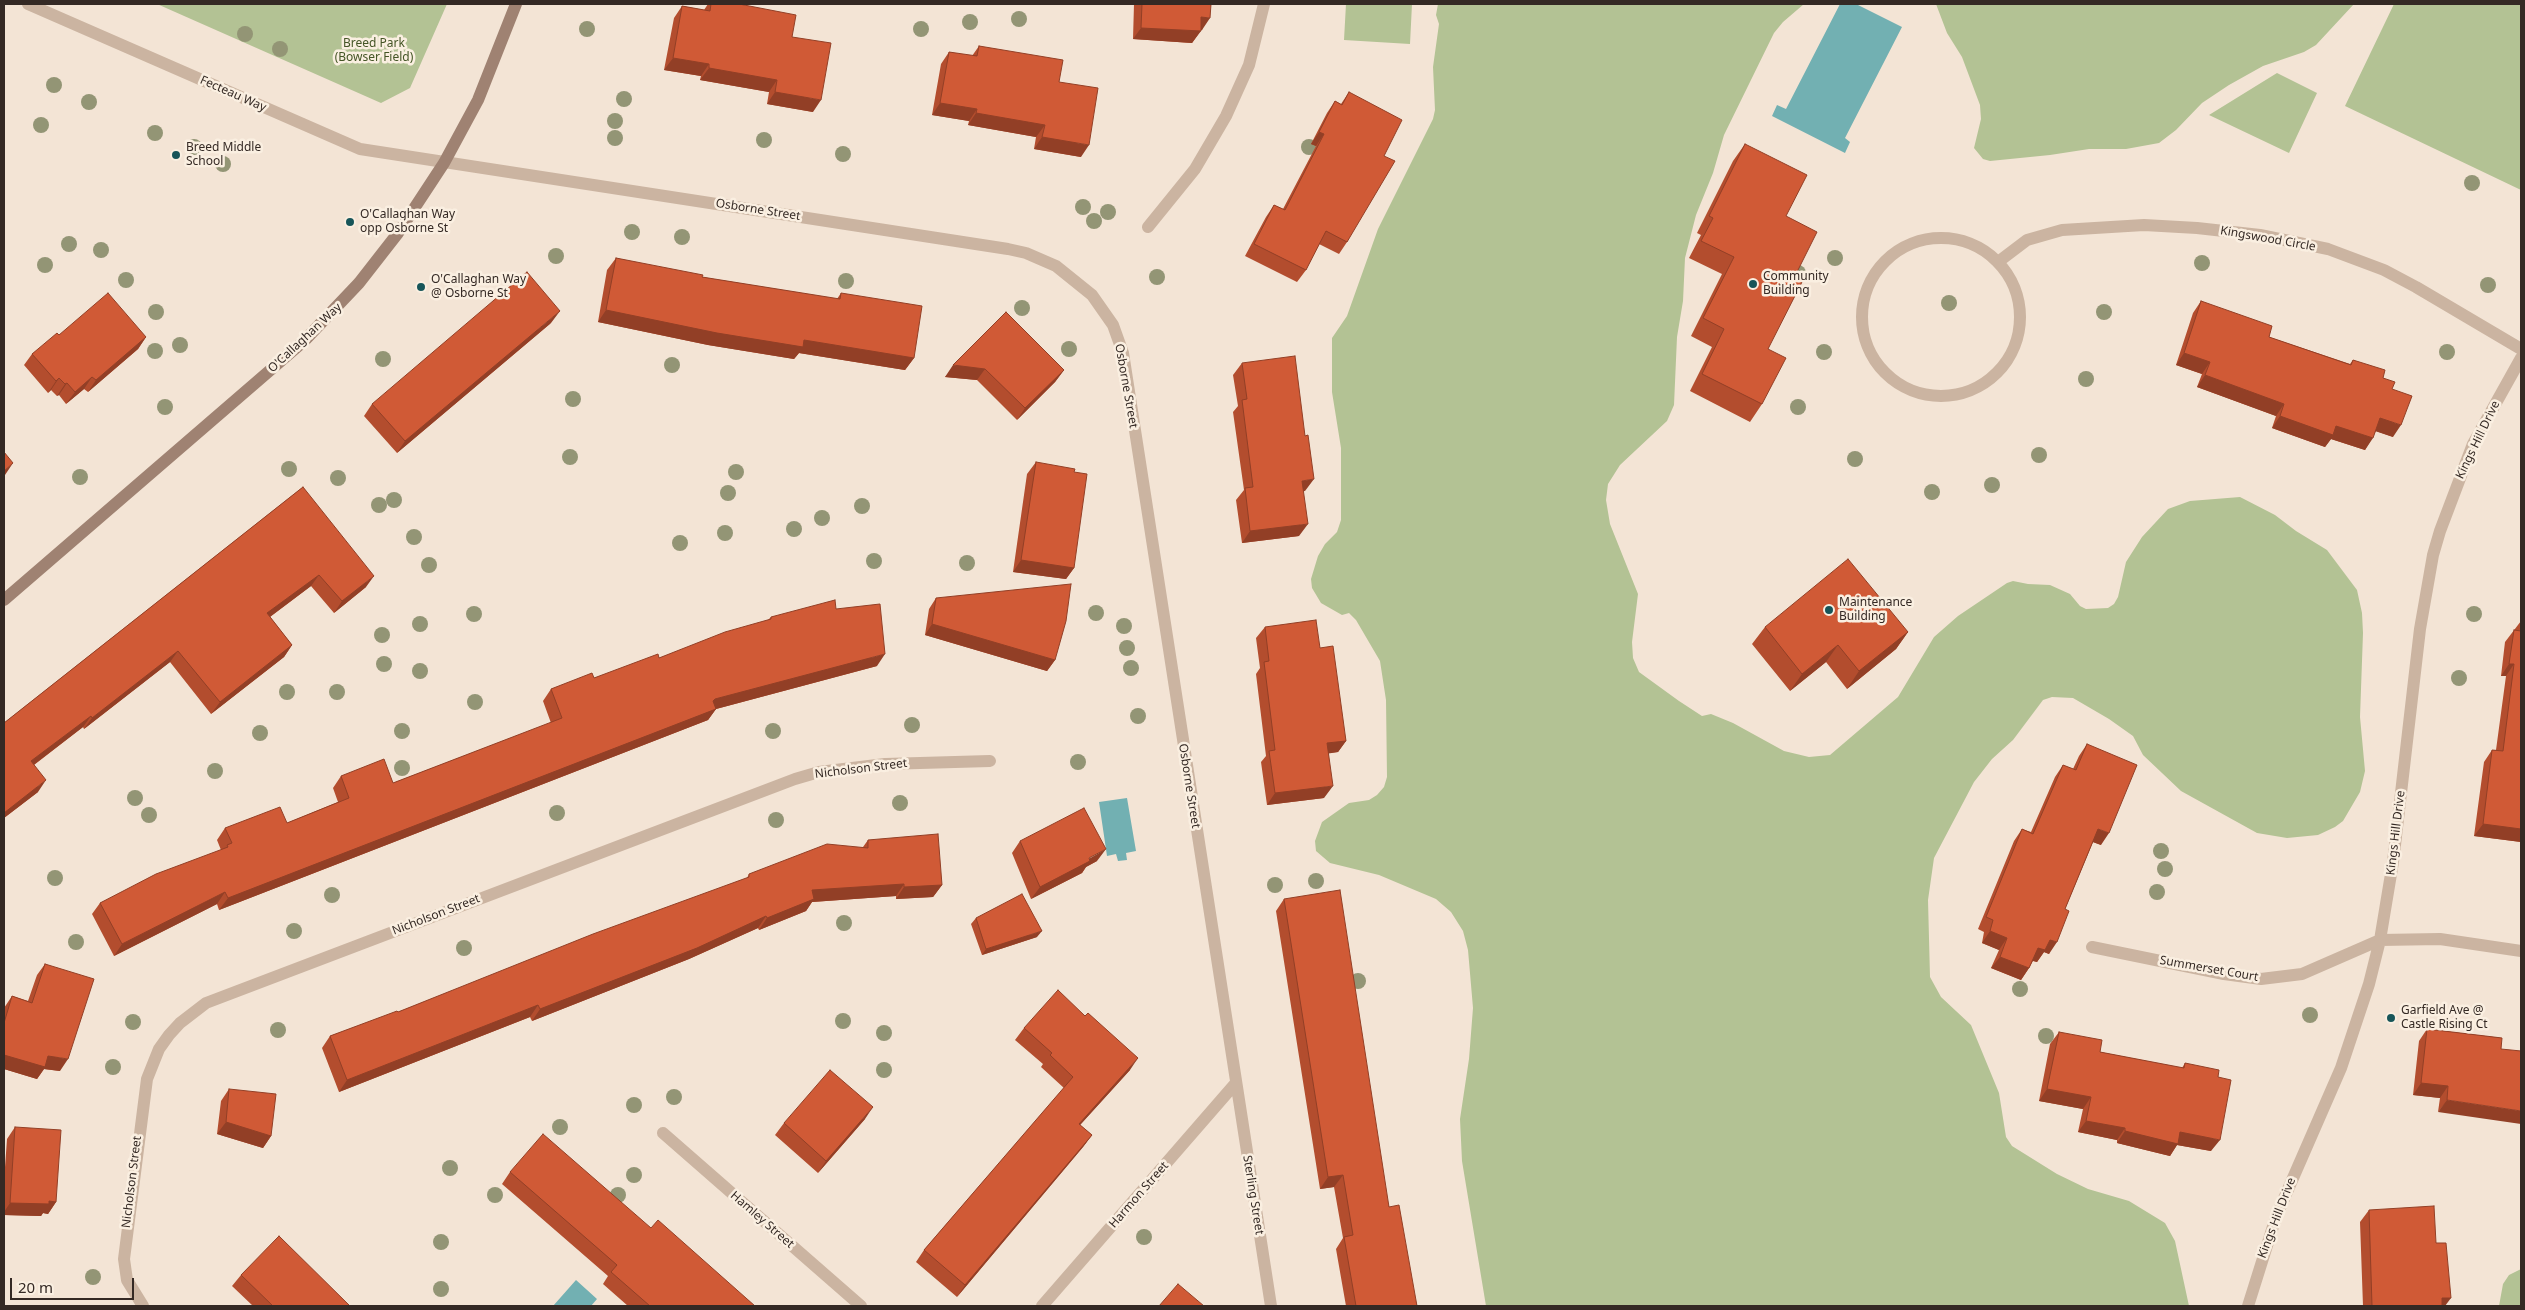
<!DOCTYPE html>
<html>
<head>
<meta charset="utf-8">
<style>
	body { margin:0 }
	#map { position:relative; width:2525px; height:1310px; overflow:hidden; background:#f3e4d5; font-family:"Noto Sans",sans-serif }
	canvas { display:block }
	.frame { position:absolute; inset:0; border:5px solid #342924; pointer-events:none }
	.scale { position:absolute; left:10px; top:1278px; width:124px; height:22px; box-sizing:border-box; border:2px solid #342924; border-top:0; padding-left:6px; font-size:15px; line-height:18px; white-space:nowrap; color:#342924; -webkit-text-stroke:4px #faefe1; paint-order:stroke }
</style>
</head>
<body>
<div id="map">
<canvas width="2525" height="1310"></canvas>
<div class="frame"></div>
<div class="scale">20 m</div>
</div>
<script>
const ctx = document.querySelector('canvas').getContext('2d');
ctx.lineJoin = 'round';
function fill(path, color) { ctx.fillStyle = color; ctx.fill(path, 'evenodd'); }
const shape = rows => new Path2D(rows.map(r => 'M' + r).join(''));
function trace(path, color, width, dash) { ctx.strokeStyle = color; ctx.lineWidth = width; ctx.lineCap = dash ? 'butt' : 'round'; ctx.setLineDash(dash || []); ctx.stroke(path); }
function write(font, color, halo, rows, align = 'center') {
  ctx.font = font + ' "Noto Sans",sans-serif'; ctx.lineWidth = 5; ctx.setLineDash([]); ctx.textBaseline = 'middle'; ctx.strokeStyle = halo; ctx.fillStyle = color; for (const [text, x, y, turn = 0] of rows) {
    ctx.save(); ctx.translate(x, y); ctx.rotate((+turn || 0) * Math.PI / 180); ctx.textAlign = isNaN(turn) ? turn : align; if (halo) ctx.strokeText(text, 0, 0); ctx.fillText(text, 0, 0); ctx.restore();
  }
}
fill(shape([
	[157,4,447,4,410,88,381,103],
	[1346,4,1412,4,1410,44,1344,40],
	[1438,4,1804,4,1783,22,1774,33,1724,135,1713,173,1696,215,1685,258,1683,301,1677,337,1674,405,1667,421,1620,465,1608,484,1606,500,1610,524,1638,594,1632,642,1633,658,1639,672,1679,701,1702,716,1711,714,1733,723,1784,751,1809,757,1830,755,1898,697,1934,637,1958,616,2007,583,2013,581,2028,584,2050,585,2070,594,2080,606,2086,609,2108,608,2114,604,2118,597,2126,562,2142,537,2168,509,2190,501,2240,497,2275,515,2296,531,2327,550,2357,590,2362,613,2363,633,2360,717,2365,771,2360,792,2343,821,2335,827,2318,835,2287,838,2257,833,2181,791,2143,755,2133,736,2109,719,2073,698,2052,697,2043,700,2013,740,1992,759,1974,782,1934,858,1928,900,1930,977,1941,997,1971,1025,1999,1093,2006,1137,2012,1146,2057,1174,2088,1189,2129,1201,2165,1223,2175,1241,2189,1306,1486,1306,1462,1161,1460,1119,1469,1059,1473,1008,1468,950,1463,931,1451,912,1436,899,1379,875,1330,863,1316,851,1315,841,1322,822,1349,803,1369,800,1377,795,1384,787,1387,777,1386,700,1380,661,1356,620,1349,613,1342,615,1321,603,1312,588,1311,579,1318,556,1325,544,1337,532,1341,520,1341,448,1332,392,1332,338,1347,316,1378,229,1433,119,1435,110,1433,67,1439,24,1436,15],
	[1936,4,2354,4,2316,45,2304,52,2263,66,2229,85,2202,103,2176,130,2159,143,2126,149,2089,149,2050,155,1990,161,1983,159,1974,148,1981,119,1980,105,1962,57,1947,33],
	[2394,4,2521,4,2521,190,2345,106],
	[2277,73,2317,93,2289,153,2209,115],
	[2521,1269,2521,1306,2499,1306,2503,1284,2509,1275]
]), '#b3c294');
fill(shape([
	[1840,4,1856,4,1902,27,1845,138,1850,142,1845,153,1772,116,1777,105,1786,109],
	[1127,798,1136,851,1126,853,1127,860,1118,861,1116,854,1107,856,1099,802],
	[576,1280,597,1299,591,1306,553,1306]
]), '#72b0b2');
trace(shape([
	[28,4,360,149,1008,249,1026,253,1056,266,1092,295,1113,325,1123,353,1271,1306],
	[1148,227,1195,169,1226,116,1249,65,1264,4],
	'1862 317a79 79 0 1 1 158 0a79 79 0 1 1-158 0Z',
	[1998,262,2027,240,2062,230,2144,225,2197,228,2260,235,2328,249,2384,270,2416,287,2521,349],
	[2092,947,2224,974,2261,979,2302,974,2380,940,2440,939,2521,951],
	[663,1133,861,1306],
	[143,1306,127,1280,124,1259,147,1079,159,1049,169,1035,180,1023,206,1003,795,779,819,772,885,764,990,761],
	[1042,1306,1235,1084],
	[2248,1306,2276,1217,2341,1068,2369,984,2380,940,2393,862,2420,629,2433,555,2440,531,2473,444,2521,358]
]), '#cbb4a1', 12);
trace(shape([
	[4,600,304,341,359,283,398,233,444,163,478,100,516,4]
]), '#9f8272', 12);
ctx.fillStyle = '#939575';
for (const [x, y] of [
	[1019,19],
	[970,22],
	[587,29],
	[921,29],
	[245,34],
	[280,49],
	[54,85],
	[624,99],
	[89,102],
	[615,121],
	[41,125],
	[155,133],
	[615,138],
	[764,140],
	[194,147],
	[1309,147],
	[843,154],
	[223,164],
	[2472,183],
	[1083,207],
	[1108,212],
	[1094,221],
	[632,232],
	[682,237],
	[69,244],
	[101,250],
	[556,256],
	[1835,258],
	[2202,263],
	[45,265],
	[1798,273],
	[1157,277],
	[126,280],
	[846,281],
	[2488,285],
	[1949,303],
	[1022,308],
	[156,312],
	[2104,312],
	[180,345],
	[1069,349],
	[155,351],
	[1824,352],
	[2447,352],
	[383,359],
	[672,365],
	[2086,379],
	[573,399],
	[165,407],
	[1798,407],
	[2039,455],
	[570,457],
	[1855,459],
	[289,469],
	[736,472],
	[80,477],
	[338,478],
	[1992,485],
	[1932,492],
	[728,493],
	[394,500],
	[379,505],
	[862,506],
	[822,518],
	[794,529],
	[725,533],
	[414,537],
	[680,543],
	[874,561],
	[967,563],
	[429,565],
	[1096,613],
	[474,614],
	[2474,614],
	[420,624],
	[1124,626],
	[382,635],
	[1127,648],
	[384,664],
	[1131,668],
	[420,671],
	[2459,678],
	[287,692],
	[337,692],
	[475,702],
	[1138,716],
	[912,725],
	[402,731],
	[773,731],
	[260,733],
	[1078,762],
	[402,768],
	[215,771],
	[135,798],
	[900,803],
	[557,813],
	[149,815],
	[776,820],
	[2161,851],
	[2165,869],
	[55,878],
	[1316,881],
	[1275,885],
	[2157,892],
	[332,895],
	[844,923],
	[294,931],
	[76,942],
	[464,948],
	[1358,981],
	[2020,989],
	[2310,1015],
	[843,1021],
	[133,1022],
	[278,1030],
	[884,1033],
	[2046,1036],
	[113,1067],
	[884,1070],
	[674,1097],
	[634,1105],
	[560,1127],
	[450,1168],
	[634,1175],
	[495,1195],
	[618,1195],
	[1144,1237],
	[441,1242],
	[93,1277],
	[441,1289]
]) { ctx.beginPath(); ctx.arc(x, y, 8, 0, 2 * Math.PI); ctx.fill(); }
fill(shape([
	[708,4,739,4,792,37,813,112,767,104,769,92,700,80,701,76,664,70,674,18,682,6,704,10],
	[1134,4,1211,4,1202,30,1201,30,1192,43,1133,39],
	[979,46,1059,82,1081,157,1034,149,1036,137,968,125,969,121,932,115,941,64,949,52,972,56],
	[1349,92,1384,156,1347,242,1339,254,1319,244,1306,270,1297,282,1245,256,1266,217,1274,205,1283,209,1316,146,1311,144,1327,113,1335,101,1341,104],
	[1745,144,1786,216,1794,278,1768,349,1762,404,1750,422,1690,391,1712,347,1691,336,1722,274,1689,258,1701,235,1697,233,1733,161],
	[616,258,702,277,837,299,841,293,914,358,905,370,799,353,794,359,708,345,598,322,607,270],
	[2201,301,2269,337,2350,364,2353,360,2383,378,2392,389,2393,437,2376,431,2365,450,2331,439,2325,447,2272,428,2276,416,2197,387,2202,374,2176,365,2193,313],
	[1006,312,1064,370,1055,382,1017,420,977,380,945,377],
	[551,323,397,453,364,416,372,404],
	[59,335,146,337,138,349,88,392,84,389,66,404,59,395,57,396,51,390,48,393,24,365,32,354],
	[1242,363,1305,491,1303,491,1299,536,1242,543,1236,500,1244,490,1233,412,1238,406,1233,375],
	[1036,462,1074,568,1066,579,1013,572,1027,474],
	[303,487,366,587,334,613,311,586,270,617,292,645,284,657,211,714,170,662,84,729,83,727,34,765,38,792,4,818,4,723],
	[936,598,1055,660,1047,671,925,635,929,609],
	[836,609,877,666,716,709,708,720,219,910,217,904,114,956,92,914,100,903,221,850,217,840,225,828,287,823,338,802,333,788,341,776,393,783,551,723,543,701,551,689,594,678,659,658,768,620,771,617],
	[2521,621,2521,842,2474,836,2484,762,2492,750,2496,750,2506,676,2501,676,2505,642],
	[1265,627,1320,648,1346,741,1338,752,1329,753,1324,798,1267,805,1261,762,1266,756,1256,674,1260,668,1256,638],
	[1765,627,1908,632,1896,649,1847,689,1826,662,1790,691,1752,644],
	[2087,744,2101,845,2093,842,2065,909,2049,954,2044,952,2037,962,2033,961,2029,968,2021,980,1991,968,1999,950,1982,943,1984,932,1978,929,2014,841,2022,829,2031,832,2055,777,2063,765,2073,769,2079,756],
	[868,840,942,885,933,897,896,899,896,896,812,902,806,911,759,930,758,928,689,959,532,1021,530,1017,339,1092,322,1048,330,1036,398,1012,747,878,749,874,863,847],
	[1020,841,1097,861,1086,867,1082,873,1031,899,1012,853],
	[1284,899,1389,1207,1417,1306,1346,1306,1336,1249,1343,1238,1334,1187,1320,1189,1276,911],
	[976,918,1037,937,982,955,971,924],
	[45,964,60,1071,44,1069,37,1079,4,1069,4,1008,12,996,28,1001,37,975],
	[1024,1028,1130,1070,1080,1125,1092,1135,1083,1147,957,1297,916,1262,924,1250,1064,1088,1041,1067,1043,1064,1015,1040],
	[2427,1029,2502,1038,2438,1112,2440,1098,2413,1095,2419,1041],
	[2059,1032,2100,1052,2182,1068,2185,1063,2218,1077,2211,1151,2177,1145,2170,1156,2117,1143,2117,1140,2078,1132,2083,1109,2039,1101,2050,1044],
	[229,1089,271,1136,263,1148,217,1134,221,1101],
	[865,1119,818,1173,775,1135,784,1123],
	[15,1127,56,1202,48,1214,43,1213,41,1216,4,1215,4,1181,7,1139],
	[510,1172,651,1228,755,1306,628,1306,603,1284,608,1276,502,1184],
	[2369,1210,2436,1243,2445,1306,2363,1306,2360,1222],
	[241,1275,350,1306,253,1306,232,1286]
]), '#b34d2e');
fill(shape([
	[1201,17,1210,18,1202,30,1193,29],
	[1141,28,1201,31,1192,43,1133,39],
	[673,58,709,64,701,76,664,70],
	[709,68,777,80,769,92,700,80],
	[775,92,821,100,813,112,767,104],
	[940,103,977,109,969,121,932,115],
	[976,113,1045,125,1036,137,968,125],
	[1319,132,1324,134,1316,146,1311,144],
	[1042,137,1089,145,1081,157,1034,149],
	[606,310,804,340,914,358,905,370,799,353,794,359,708,345,598,322],
	[560,311,551,323,397,453,405,441],
	[146,337,138,349,88,392,96,380],
	[2184,353,2210,362,2202,374,2176,365],
	[953,365,985,369,977,380,945,377],
	[1064,370,1055,382,1017,420,1025,408],
	[2205,375,2284,404,2276,416,2197,387],
	[92,377,84,389,66,404,75,392],
	[59,378,51,390,48,393,56,381],
	[67,383,59,395,57,396,65,384],
	[2280,416,2336,426,2373,438,2365,450,2331,439,2325,447,2272,428],
	[2380,418,2401,425,2393,437,2372,430],
	[13,463,5,475,4,476,4,471],
	[1314,479,1305,491,1294,493,1302,481],
	[1308,524,1299,536,1242,543,1250,531],
	[1021,560,1074,568,1066,579,1013,572],
	[319,575,311,586,259,625,267,613],
	[374,576,366,587,334,613,342,601],
	[932,624,1055,660,1047,671,925,635],
	[1908,632,1896,649,1847,689,1859,671],
	[292,645,284,657,211,714,220,702],
	[1838,645,1826,662,1790,691,1802,674],
	[178,651,170,662,84,729,92,718],
	[885,654,877,666,716,709,708,720,219,910,228,898,713,701,715,699],
	[2509,664,2514,664,2506,676,2501,676],
	[91,716,83,727,23,773,31,761],
	[1346,741,1338,752,1319,755,1327,743],
	[46,780,38,792,4,818,4,813],
	[1333,786,1324,798,1267,805,1275,793],
	[2483,824,2521,829,2521,842,2474,836],
	[2098,829,2109,833,2101,845,2090,841],
	[1106,849,1097,861,1086,867,1082,873,1031,899,1040,887],
	[904,884,896,896,812,902,806,911,759,930,767,918,812,890],
	[942,885,933,897,896,899,904,887],
	[225,892,217,904,114,956,122,944],
	[766,916,758,928,689,959,532,1021,540,1009],
	[1042,931,1037,937,982,955,986,949],
	[1990,931,2007,938,1999,950,1982,943],
	[2050,940,2057,942,2049,954,2044,952,2037,962,2030,960,2038,948],
	[2000,957,2029,968,2021,980,1991,968],
	[538,1005,530,1017,339,1092,347,1080],
	[4,1055,48,1056,68,1059,60,1071,44,1069,37,1079,4,1069],
	[1138,1058,1130,1070,1070,1136,1079,1124],
	[2421,1083,2448,1086,2440,1098,2413,1095],
	[2047,1089,2091,1097,2083,1109,2039,1101],
	[2447,1100,2521,1111,2521,1124,2438,1112],
	[873,1107,865,1119,818,1173,826,1161],
	[2086,1121,2125,1128,2117,1140,2078,1132],
	[226,1122,271,1136,263,1148,217,1134],
	[2125,1131,2180,1132,2220,1140,2211,1151,2177,1145,2170,1156,2117,1143],
	[1092,1135,1083,1147,957,1297,965,1285],
	[1343,1175,1334,1187,1320,1189,1328,1177],
	[49,1201,56,1202,48,1214,43,1213,41,1216,4,1215,4,1212,10,1203],
	[2442,1298,2451,1298,2445,1306,2436,1306]
]), '#923f26');
const building = shape([
	[711,4,739,4,796,15,792,37,831,43,821,100,775,92,777,80,709,68,709,64,673,58,682,6,710,11,711,4],
	[1142,4,1211,4,1210,18,1201,17,1201,31,1141,28,1142,4],
	[979,46,1063,60,1059,82,1098,88,1089,145,1042,137,1045,125,976,113,977,109,940,103,949,52,977,56,979,46],
	[1349,92,1402,120,1384,156,1395,161,1347,242,1326,231,1306,270,1254,244,1274,205,1285,210,1324,134,1319,132,1335,101,1342,105,1349,92],
	[1745,144,1807,175,1786,216,1817,232,1794,278,1802,282,1768,349,1786,358,1762,404,1702,374,1724,329,1703,318,1734,257,1701,241,1713,218,1709,216,1745,144],
	[616,258,703,275,702,277,840,299,841,293,922,306,914,358,804,340,803,347,717,333,606,310,616,258],
	[527,272,560,311,405,441,372,404,527,272],
	[108,293,146,337,96,380,92,377,75,392,67,383,65,384,59,378,56,381,32,354,57,333,59,335,108,293],
	[2201,301,2272,326,2269,337,2351,365,2353,360,2385,370,2383,378,2395,382,2392,389,2412,396,2401,425,2380,418,2373,438,2336,426,2333,435,2280,416,2284,404,2205,375,2210,362,2184,353,2201,301],
	[1006,312,1064,370,1025,408,985,369,953,365,1006,312],
	[1295,356,1305,436,1308,435,1314,479,1302,481,1308,524,1250,531,1245,488,1253,487,1242,400,1247,399,1242,363,1295,356],
	[4,452,13,463,4,471,4,452],
	[1036,462,1075,469,1074,472,1087,474,1074,568,1021,560,1036,462],
	[303,487,374,576,342,601,319,575,267,613,292,645,220,702,178,651,92,718,91,716,31,761,46,780,4,813,4,723,303,487],
	[1848,559,1908,632,1859,671,1838,645,1802,674,1765,627,1848,559],
	[1071,584,1066,621,1055,660,932,624,936,598,1071,584],
	[835,600,836,609,880,604,885,654,715,699,713,701,716,709,228,898,225,892,122,944,100,903,156,874,228,847,227,845,232,843,225,828,280,807,287,823,349,798,341,776,384,759,393,783,562,718,551,689,592,673,594,678,658,654,659,658,725,632,771,619,771,617,835,600],
	[1316,620,1320,648,1333,646,1346,741,1327,743,1333,786,1275,793,1269,751,1275,750,1264,662,1269,661,1265,627,1316,620],
	[2514,630,2521,631,2521,630,2521,829,2483,824,2492,750,2503,751,2514,664,2509,664,2514,630],
	[2087,744,2137,765,2109,833,2098,829,2065,909,2069,911,2057,942,2050,940,2045,950,2038,948,2029,968,2000,957,2007,938,1990,931,1993,920,1986,917,2022,829,2033,834,2063,765,2076,770,2087,744],
	[1084,808,1106,849,1089,858,1090,861,1040,887,1020,841,1084,808],
	[938,834,942,885,904,887,904,884,812,890,814,899,767,918,766,916,697,948,540,1009,538,1005,347,1080,330,1036,397,1011,398,1012,593,934,749,877,749,874,827,844,868,848,868,840,938,834],
	[1340,890,1389,1207,1399,1205,1417,1306,1356,1306,1344,1237,1353,1235,1343,1175,1328,1177,1284,899,1340,890],
	[1022,894,1042,931,986,949,976,918,1022,894],
	[45,964,94,979,68,1059,48,1056,45,1067,4,1055,4,1023,12,996,32,1003,45,964],
	[1058,990,1085,1016,1088,1013,1138,1058,1079,1124,1092,1135,965,1285,924,1250,1073,1077,1050,1055,1052,1053,1024,1028,1058,990],
	[2427,1029,2502,1038,2501,1049,2521,1051,2521,1111,2447,1100,2448,1086,2421,1083,2427,1029],
	[2059,1032,2102,1040,2100,1052,2184,1068,2185,1063,2219,1070,2218,1077,2231,1080,2220,1140,2180,1132,2178,1144,2125,1131,2125,1128,2086,1121,2091,1097,2047,1089,2059,1032],
	[830,1070,873,1107,826,1161,784,1123,830,1070],
	[229,1089,276,1094,271,1136,226,1122,229,1089],
	[15,1127,61,1130,56,1202,49,1201,49,1204,10,1203,15,1127],
	[543,1134,651,1228,658,1220,755,1306,650,1306,611,1272,617,1265,510,1172,543,1134],
	[2434,1206,2436,1243,2446,1243,2451,1298,2442,1298,2442,1306,2372,1306,2369,1210,2434,1206],
	[279,1236,350,1306,273,1306,241,1275,279,1236],
	[1178,1284,1204,1306,1159,1306,1178,1284]
]);
fill(building, '#d05a36');
trace(building, '#923f26', 1);
for (const [x, y, r, color] of [
	[176,155,5,"#175559"],
	[350,222,5,"#175559"],
	[1753,284,5,"#175559"],
	[421,287,5,"#175559"],
	[1829,610,5,"#175559"],
	[2391,1018,5,"#175559"]
]) { const dot = new Path2D(); dot.arc(x, y, r, 0, 2 * Math.PI); ctx.fillStyle = color; ctx.fill(dot); trace(dot, '#faefe1', 2); }
write('12px', '#445526', '#faefe1', [
	["Breed Park",374,44],
	["(Bowser Field)",374,58]
]);
write('12px', '#342924', '#faefe1', [
	["Fecteau Way",233,94,24],
	["Osborne Street",758,210,9],
	["Kingswood Circle",2268,239,10],
	["O'Callaghan Way",305,338,-43],
	["Osborne Street",1126,386,80],
	["Kings Hill Drive",2478,440,-64],
	["Nicholson Street",861,769,-7],
	["Osborne Street",1189,786,81],
	["Kings Hill Drive",2396,833,-83],
	["Nicholson Street",436,915,-21],
	["Summerset Court",2209,969,10],
	["Nicholson Street",132,1182,-83],
	["Harmon Street",1139,1195,-49],
	["Sterling Street",1253,1195,81],
	["Kings Hill Drive",2277,1218,-69],
	["Hamley Street",762,1220,41]
]);
write('12px', '#342924', '#faefe1', [
	["Breed Middle",186,148],
	["School",186,162],
	["O'Callaghan Way",360,215],
	["opp Osborne St",360,229],
	["Community",1763,277],
	["Building",1763,291],
	["O'Callaghan Way",431,280],
	["@ Osborne St",431,294],
	["Maintenance",1839,603],
	["Building",1839,617],
	["Garfield Ave @",2401,1011],
	["Castle Rising Ct",2401,1025]
], 'left');
</script>
</body>
</html>
